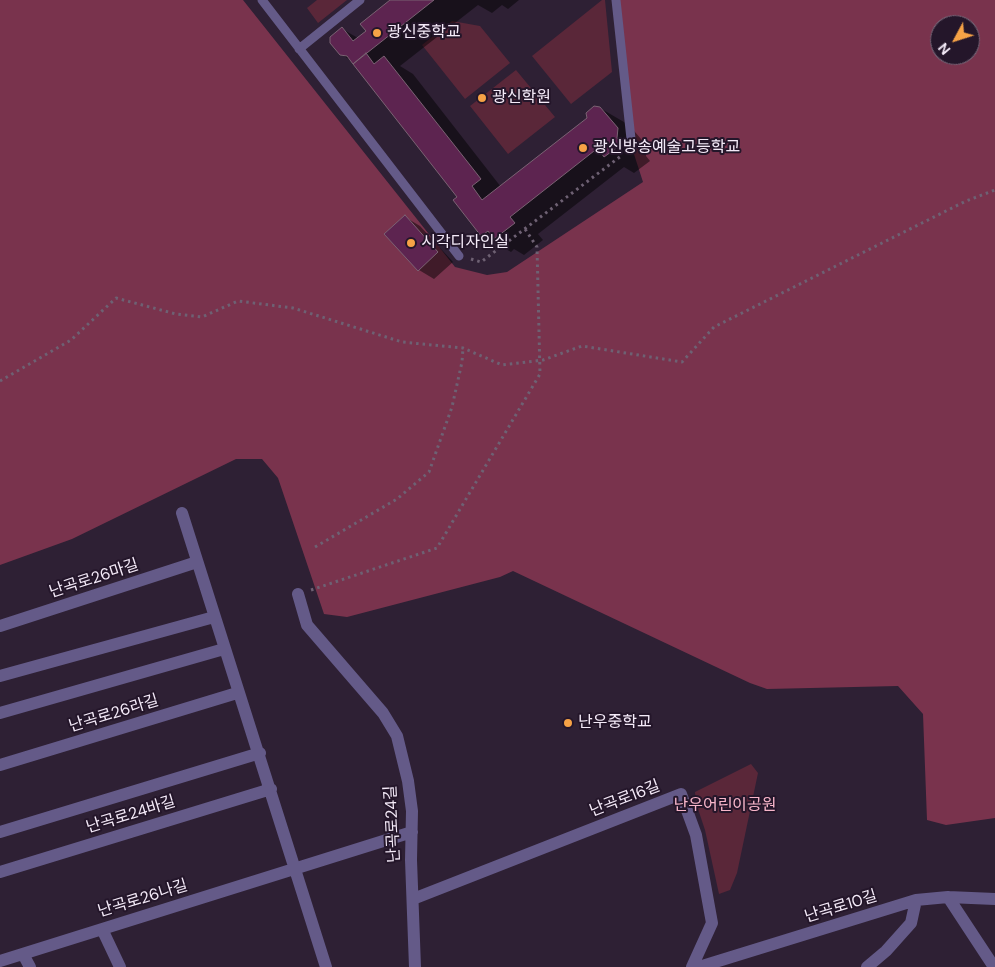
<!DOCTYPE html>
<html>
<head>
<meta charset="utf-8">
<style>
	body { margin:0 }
	#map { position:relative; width:995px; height:967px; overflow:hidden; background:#2e2034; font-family:"DM Sans",sans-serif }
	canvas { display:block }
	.north { position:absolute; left:930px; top:15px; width:50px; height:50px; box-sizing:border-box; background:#24162a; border:1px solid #776b7c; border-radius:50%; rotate:230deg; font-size:14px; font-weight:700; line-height:20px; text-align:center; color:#f4eaf8 }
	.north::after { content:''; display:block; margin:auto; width:18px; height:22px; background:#f6a246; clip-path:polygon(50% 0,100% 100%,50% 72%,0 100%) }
</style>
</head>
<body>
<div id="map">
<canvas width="995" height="967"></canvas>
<div class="north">N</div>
</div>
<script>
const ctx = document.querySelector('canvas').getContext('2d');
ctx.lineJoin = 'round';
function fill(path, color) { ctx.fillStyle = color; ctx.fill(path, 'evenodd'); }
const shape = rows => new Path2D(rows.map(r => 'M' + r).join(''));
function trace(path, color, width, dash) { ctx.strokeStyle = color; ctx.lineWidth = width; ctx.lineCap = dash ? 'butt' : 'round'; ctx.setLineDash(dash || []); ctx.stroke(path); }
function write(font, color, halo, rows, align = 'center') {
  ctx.font = font + ' "DM Sans","Noto Sans KR",sans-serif'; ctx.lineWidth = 4; ctx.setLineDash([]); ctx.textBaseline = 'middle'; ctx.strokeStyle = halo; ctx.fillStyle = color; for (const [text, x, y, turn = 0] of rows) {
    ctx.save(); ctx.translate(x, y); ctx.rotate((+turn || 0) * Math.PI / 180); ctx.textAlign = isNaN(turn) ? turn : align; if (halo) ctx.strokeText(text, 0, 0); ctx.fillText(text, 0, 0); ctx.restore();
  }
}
fill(shape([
	[317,0,347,0,318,23,307,8],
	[602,0,605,0,612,72,571,104,532,56],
	[452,21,480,26,510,63,465,99,422,45],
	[516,70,555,117,508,154,470,106],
	[751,764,758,773,737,873,730,890,719,894,705,830,696,803,695,792]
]), '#5a2739');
fill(shape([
	[0,0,243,0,455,267,487,275,507,272,643,182,632,148,616,0,995,0,995,818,946,825,927,820,923,714,898,686,767,689,750,683,513,571,500,577,347,617,324,614,278,478,262,459,236,459,72,539,0,565],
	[940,25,970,25,970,55,940,55]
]), '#79334d');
fill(shape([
	[392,0,519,0,508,9,502,5,492,13,478,5,400,66,413,74,501,187,600,108,629,125,647,146,646,156,650,161,634,173,624,167,538,234,543,240,524,255,514,249,511,252,482,235,459,197,353,62,341,54,342,29,358,38,368,31],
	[405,217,420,226,453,262,434,279,419,270]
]), '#0007');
const building = shape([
	[390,0,434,0,353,64,347,56,340,55,330,43,330,37,342,27,353,41,366,31,360,24,390,0],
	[366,53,374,64,384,56,481,179,472,186,482,200,587,118,586,113,594,106,600,107,618,128,617,138,622,144,604,157,600,151,594,151,510,217,515,223,494,239,488,231,481,236,453,200,457,197,353,64,366,53],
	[405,215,438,252,418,271,384,234,405,215]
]);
fill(building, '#5d2450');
trace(building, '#7b6273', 1);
trace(shape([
	[471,259,481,262,621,156],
	[0,381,71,340,116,298,176,314,202,317,238,301,293,308,402,342,463,348,502,365,543,360,582,346,682,362,714,327,966,201,995,190],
	[315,547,397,499,429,472,452,407,462,362,463,348],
	[311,590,437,548,540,374,537,247,525,229]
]), '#6e6173', 3, [2.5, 4]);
trace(shape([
	[262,0,459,256],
	[616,0,632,148],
	[299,49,360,0]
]), '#645a88', 9);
trace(shape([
	[182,513,326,967],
	[298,594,307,625,383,713,397,736,408,781,412,811,411,860,415,967],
	[0,626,197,562],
	[0,676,214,617],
	[0,713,224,649],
	[0,765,237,693],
	[0,832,260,753],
	[0,872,271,789],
	[948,897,994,967],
	[413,899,681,794,696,835,712,923,692,967],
	[102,929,120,967],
	[23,954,30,967],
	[0,961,412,832],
	[699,967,916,900,948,897,995,899],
	[867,967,886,951,911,923,916,900]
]), '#645a88', 12);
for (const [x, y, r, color] of [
	[377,33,5,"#f6a246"],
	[482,98,5,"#f6a246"],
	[583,148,5,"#f6a246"],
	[411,243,5,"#f6a246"],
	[568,723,5,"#f6a246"]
]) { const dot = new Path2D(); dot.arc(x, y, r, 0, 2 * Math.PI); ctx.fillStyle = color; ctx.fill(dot); trace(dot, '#24162a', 2); }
write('16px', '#f4eaf8', '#24162a', [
	["광신중학교",387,33],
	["광신학원",492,98],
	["광신방송예술고등학교",593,148],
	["시각디자인실",421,243],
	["난우중학교",578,723]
], 'left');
write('16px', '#f4eaf8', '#24162a', [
	["난곡로26마길",94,579,-18],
	["난곡로26라길",114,714,-17],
	["난곡로16길",625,799,-21],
	["난곡로24바길",131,815,-17],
	["난곡로24길",393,824,-93],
	["난곡로26나길",143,899,-17],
	["난곡로10길",841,907,-17]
]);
write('16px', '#f8b6ca', '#24162a', [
	["난우어린이공원",725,806]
]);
</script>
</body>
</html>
